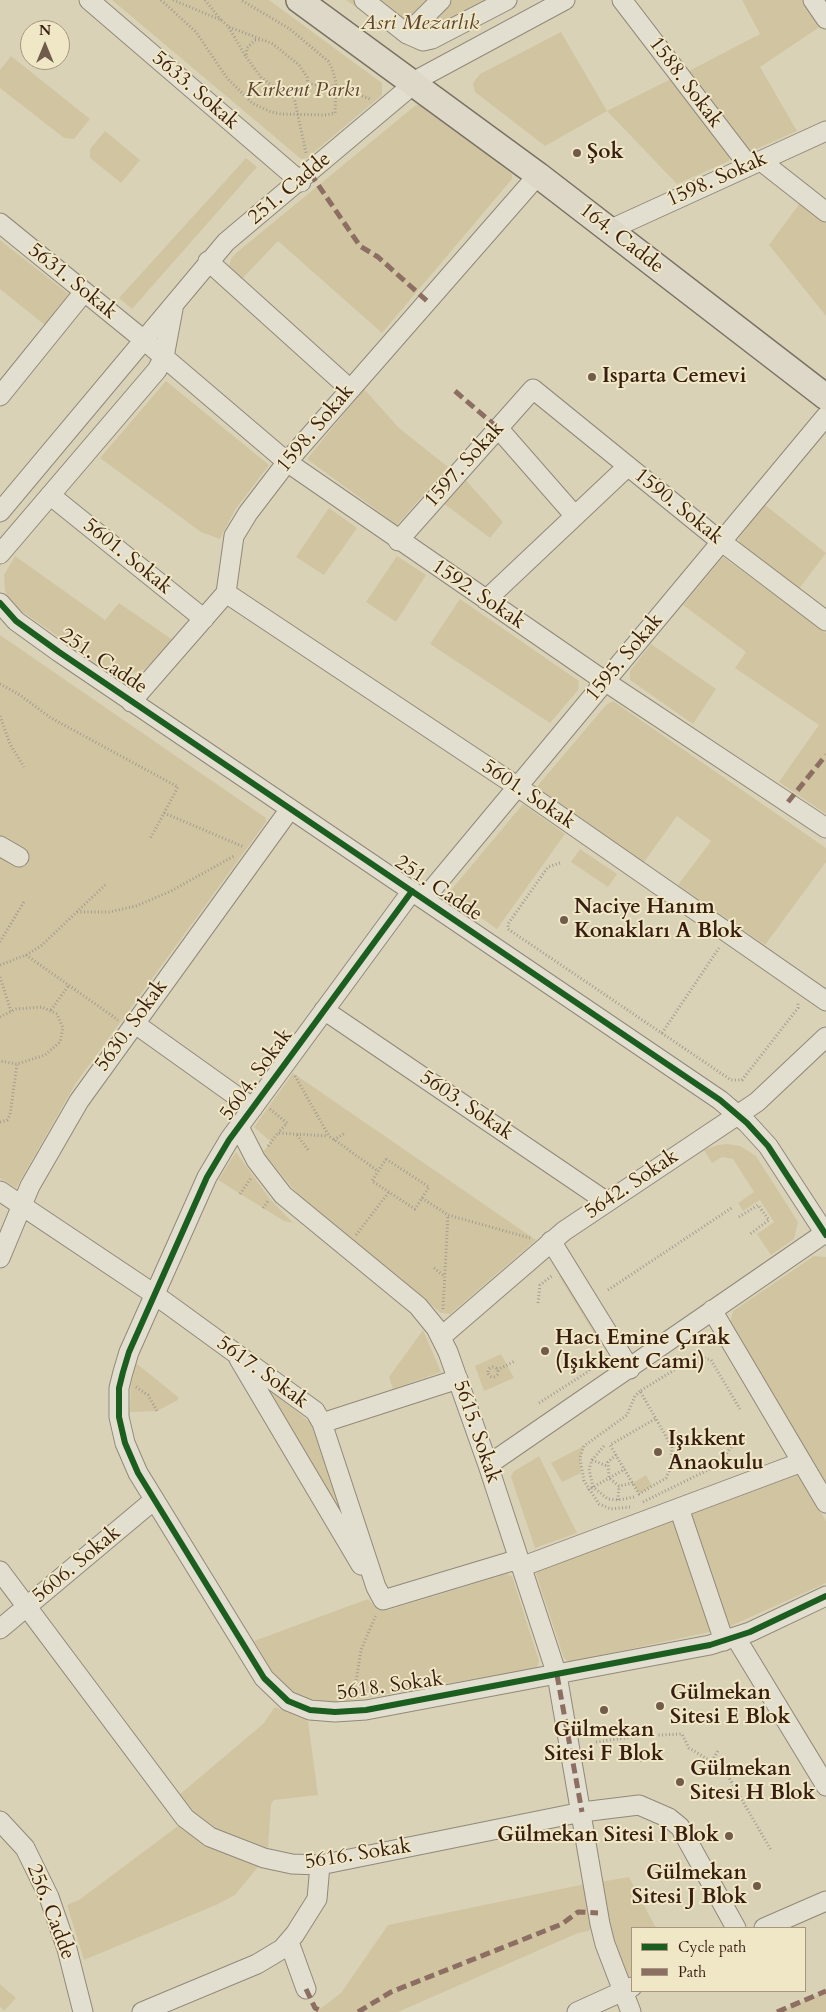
<!DOCTYPE html>
<html>
<head>
<meta charset="utf-8">
<style>
	body { margin:0 }
	#map { position:relative; width:826px; height:2012px; overflow:hidden; background:#dad2b7; font-family:Cardo,serif }
	canvas { display:block }
	.legend { position:absolute; left:631px; top:1927px; width:175px; height:65px; box-sizing:border-box; background:#f0e7c7; border:1px solid #a6967e; margin:0; padding:6px 9px; list-style:none; font-size:15px; color:#381d11 }
	.legend li { display:flex; align-items:center; gap:10px; height:25px }
	.legend b { width:25px; border:1px solid #a6967e }
	.north { position:absolute; left:20px; top:20px; width:50px; height:50px; box-sizing:border-box; background:#f0e7c7; border:1px solid #a6967e; border-radius:50%; rotate:0deg; font-size:14px; font-weight:700; line-height:20px; text-align:center; color:#381d11 }
	.north::after { content:''; display:block; margin:auto; width:18px; height:22px; background:#715c4b; clip-path:polygon(50% 0,100% 100%,50% 72%,0 100%) }
</style>
</head>
<body>
<div id="map">
<canvas width="826" height="2012"></canvas>
<ul class="legend">
<li><b style="height:6px;background:#1b5e20"></b>Cycle path</li>
<li><b style="height:6px;background:#8d6e63"></b>Path</li>
</ul>
<div class="north">N</div>
</div>
<script>
const ctx = document.querySelector('canvas').getContext('2d');
ctx.lineJoin = 'round';
function fill(path, color) { ctx.fillStyle = color; ctx.fill(path, 'evenodd'); }
const shape = rows => new Path2D(rows.map(r => 'M' + r).join(''));
function trace(path, color, width, dash) { ctx.strokeStyle = color; ctx.lineWidth = width; ctx.lineCap = dash ? 'butt' : 'round'; ctx.setLineDash(dash || []); ctx.stroke(path); }
function write(font, color, halo, rows, align = 'center') {
  ctx.font = font + ' Cardo,serif'; ctx.lineWidth = 4; ctx.setLineDash([]); ctx.textBaseline = 'middle'; ctx.strokeStyle = halo; ctx.fillStyle = color; for (const [text, x, y, turn = 0] of rows) {
    ctx.save(); ctx.translate(x, y); ctx.rotate((+turn || 0) * Math.PI / 180); ctx.textAlign = isNaN(turn) ? turn : align; if (halo) ctx.strokeText(text, 0, 0); ctx.fillText(text, 0, 0); ctx.restore();
  }
}
fill(shape([
	[112,0,269,0,382,83,382,95,307,158,301,159],
	[346,0,517,0,418,51],
	[742,0,803,0,821,26,760,67,797,131,752,151,746,148,687,72,760,34],
	[561,32,607,111,671,79,730,156,729,161,677,184,607,111,545,146,475,92,473,83,480,74],
	[11,56,90,119,74,139,64,138,0,88,0,70],
	[416,105,423,105,512,174,512,179,382,333,278,241,241,280,231,269,229,266,231,259,235,254],
	[105,131,140,160,121,183,90,158,90,149],
	[246,158,257,167,132,309,119,298],
	[800,203,826,223,826,316,769,245],
	[0,240,70,295,46,326,0,289],
	[166,381,269,465,235,510,220,539,201,532,100,458],
	[364,389,399,428,448,467,397,525,307,459],
	[465,479,503,522,490,538,443,503],
	[765,505,826,553,799,589,739,544,739,538],
	[329,508,357,528,324,575,296,557],
	[15,556,105,620,119,603,173,640,145,669,130,674,114,675,17,608,9,600,5,591,4,575],
	[397,556,426,575,396,622,366,602],
	[723,557,826,633,826,814,779,782,819,725,735,668,746,652,683,605],
	[460,599,579,681,578,690,550,723,430,644],
	[0,635,266,818,266,822,76,1083,16,1188,0,1178],
	[651,644,716,689,693,724,630,680,630,671],
	[613,701,826,848,826,862,765,945,678,885,711,841,677,816,644,862,535,789,606,705],
	[523,804,565,834,497,929,454,899,452,889],
	[580,849,617,874,608,887,571,862],
	[293,1073,536,1240,450,1314,441,1313,300,1197,263,1152,271,1142,254,1127],
	[727,1144,740,1146,756,1156,798,1222,794,1239,771,1255,757,1234,774,1222,760,1200,743,1211,738,1203,754,1192,733,1159,722,1157,712,1163,704,1150,718,1145],
	[236,1152,270,1199,293,1223,284,1221,218,1180],
	[814,1256,826,1257,826,1488,730,1323,733,1311],
	[562,1274,603,1341,600,1343,559,1276],
	[423,1330,441,1372,393,1389,389,1377],
	[501,1354,514,1378,484,1391,475,1366],
	[136,1363,178,1397,178,1400,157,1411,130,1412,131,1385],
	[264,1385,311,1423,348,1527],
	[584,1446,580,1458,581,1473,562,1482,551,1463],
	[539,1456,577,1533,535,1548,511,1477,513,1472],
	[796,1471,826,1521,826,1583,724,1629,569,1662,564,1658,534,1568],
	[646,1475,652,1486,639,1494,633,1483],
	[506,1574,512,1576,539,1661,537,1668,336,1703,306,1698,292,1691,272,1671,254,1641,368,1599,378,1610,388,1610],
	[275,1707,308,1721,318,1795,274,1800,271,1804,268,1848,214,1828,191,1811,179,1795,263,1724],
	[178,1826,199,1841,258,1867,235,1895,216,1905,84,1960,67,1905,79,1900],
	[629,1877,656,1928,632,1928,632,1975,627,1977,610,1931,600,1882],
	[585,1884,592,1924,589,1931,578,1933,398,2012,316,2012,341,1993,388,1925],
	[0,1984,16,1998,4,2011,0,2007],
	[826,1991,826,2012,777,2012]
]), '#d1c5a1');
const minor = shape([
	[89,0,301,182],
	[364,0,407,34,423,41,432,39,507,0],
	[622,0,749,166],
	[813,0,826,19],
	[407,34,441,0],
	[761,161,826,212],
	[0,223,145,341,287,462,606,682,826,828],
	[609,230,826,131],
	[208,261,350,389],
	[0,396,84,292],
	[498,428,575,516],
	[50,495,204,619],
	[0,512,226,242,422,77,565,0],
	[398,541,533,389,714,536,826,621],
	[0,554,157,370,164,357,173,309],
	[226,593,518,787,826,1001],
	[486,600,628,466],
	[0,603,16,621,59,652,720,1100,747,1123,768,1146,826,1235],
	[131,702,226,593,234,536,248,513,287,462,538,175],
	[0,846,19,857],
	[412,891,229,1140,207,1177,129,1352,123,1372,119,1388,119,1417,125,1443,138,1473,264,1678,288,1701,310,1710,335,1712,366,1710,710,1645,750,1632,826,1596],
	[424,899,826,416],
	[324,1010,607,1202],
	[134,1023,253,1108],
	[239,1127,256,1160,283,1195,418,1306,436,1328,448,1352,488,1465,557,1675,600,1924,605,1944,631,2012],
	[0,1191,154,1294,315,1411,322,1423,376,1587,383,1600,519,1559],
	[551,1241,630,1369],
	[0,1258,30,1186,79,1101,290,809],
	[712,1310,826,1503],
	[441,1337,564,1231,757,1102,826,1037],
	[239,1359,361,1565],
	[322,1423,458,1379],
	[488,1465,825,1233],
	[679,1508,724,1641],
	[521,1567,802,1462],
	[0,1571,185,1818,210,1837,264,1858,292,1864,320,1865,582,1812,639,1805,669,1818,680,1827,736,1928],
	[0,1629,154,1500],
	[736,1638,826,1786],
	[0,1821,25,1848,49,1897,67,1949,83,2012],
	[764,1928,826,1901],
	[289,1942,306,1989],
	[142,2012,257,1964,282,1949,295,1934,317,1899,320,1865],
	[577,2012,632,1987]
]);
const major = shape([
	[299,0,538,175,826,397]
]);
trace(minor, '#918979', 21);
trace(major, '#7a7163', 28);
trace(shape([
	[161,0,196,32,227,78,252,103,271,112,281,114,327,115,335,113,336,82,332,68,328,61,290,29,241,0],
	[173,0,221,20,228,26,246,57],
	[205,0,221,20],
	[229,27,261,39],
	[255,40,264,40,273,44,299,65,307,77,308,84,305,91,294,97,285,96,261,77,246,57,247,48,255,40],
	[308,84,336,86,370,99],
	[294,97,306,153],
	[0,684,20,695,51,718,178,787,150,839],
	[0,716,10,744,24,767],
	[164,813,244,847],
	[560,863,548,867,508,924,508,929,731,1080,742,1080,798,1008,798,1002],
	[77,912,109,912,136,906,171,891,234,856],
	[0,942,25,900],
	[26,955,118,1020],
	[0,965,26,955,41,946,106,884],
	[0,977,11,1011],
	[51,1010,69,985],
	[0,1017,16,1009,42,1007,57,1014,63,1028,60,1042,45,1055,17,1064,0,1061],
	[662,1033,719,948],
	[295,1076,329,1136,378,1171],
	[270,1109,287,1123,278,1133],
	[0,1122,7,1120,10,1115,17,1064],
	[297,1135,309,1151],
	[334,1140,345,1133],
	[268,1146,278,1133,328,1136],
	[386,1159,429,1187,415,1209,372,1181,386,1159],
	[240,1194,251,1178],
	[422,1198,448,1215],
	[263,1208,268,1201],
	[739,1217,758,1205,769,1220,750,1234],
	[356,1235,389,1192],
	[434,1268,444,1276],
	[608,1290,733,1207],
	[538,1303,540,1285,553,1275],
	[443,1309,448,1215,530,1238],
	'488 1372a5 5 0 1 1 10 0a5 5 0 1 1-10 0Z',
	[497,1370,515,1361],
	[136,1387,148,1395,157,1411],
	[539,1403,589,1371,592,1357],
	[655,1419,610,1445,639,1494,666,1478,671,1467,672,1447,640,1391,697,1356,711,1360,740,1409],
	[604,1446,592,1460,589,1469,593,1487,608,1499,618,1500,634,1497],
	[616,1455,608,1462,609,1478,619,1486,633,1483],
	[592,1460,607,1466],
	[588,1490,625,1469],
	[618,1500,619,1486],
	[643,1502,718,1465,733,1445],
	[630,1507,611,1509,599,1504,584,1481,580,1458,584,1446,627,1415,635,1396,640,1391],
	[354,1694,361,1650,376,1615],
	[636,1737,641,1764],
	[596,1742,640,1736,682,1734,689,1748,724,1769,771,1850],
	[712,1761,719,1749]
]), '#a39c92', 3, [1, 2.5]);
trace(minor, '#e2ded0', 19);
trace(major, '#ddd8c8', 25);
trace(shape([
	[310,173,360,246,378,257,427,301],
	[455,391,498,428],
	[788,802,826,755],
	[557,1675,582,1812],
	[306,1989,315,2008,323,2012],
	[358,2012,391,1992,562,1924,578,1912,598,1913],
	[777,2012,826,1991]
]), '#8d6e63', 5, [10, 5]);
trace(shape([
	[0,603,16,621,59,652,720,1100,747,1123,768,1146,826,1235],
	[412,891,229,1140,207,1177,129,1352,123,1372,119,1388,119,1417,125,1443,138,1473,264,1678,288,1701,310,1710,335,1712,366,1710,710,1645,750,1632,826,1596]
]), '#1b5e20', 6);
for (const [x, y, r, color] of [
	[577,153,5,"#715c4b"],
	[592,377,5,"#715c4b"],
	[564,920,5,"#715c4b"],
	[545,1351,5,"#715c4b"],
	[658,1452,5,"#715c4b"],
	[660,1706,5,"#715c4b"],
	[604,1710,5,"#715c4b"],
	[680,1782,5,"#715c4b"],
	[729,1836,5,"#715c4b"],
	[757,1886,5,"#715c4b"]
]) { const dot = new Path2D(); dot.arc(x, y, r, 0, 2 * Math.PI); ctx.fillStyle = color; ctx.fill(dot); trace(dot, '#f0e7c7', 2); }
write('italic 21px', '#5c4430', '#f0e7c7', [
	["Asri Mezarlık",420,24],
	["Kırkent Parkı",303,91]
]);
write('21px', '#381d11', '#f0e7c7', [
	["1588. Sokak",685,83,53],
	["5633. Sokak",195,91,41],
	["1598. Sokak",717,180,-24],
	["251. Cadde",290,189,-40],
	["164. Cadde",621,239,38],
	["5631. Sokak",72,282,39],
	["1598. Sokak",316,429,-50],
	["1597. Sokak",465,465,-48],
	["1590. Sokak",678,507,39],
	["5601. Sokak",127,557,39],
	["1592. Sokak",478,595,34],
	["1595. Sokak",625,658,-50],
	["251. Cadde",103,662,34],
	["5601. Sokak",528,795,34],
	["251. Cadde",438,889,34],
	["5630. Sokak",132,1026,-54],
	["5604. Sokak",257,1075,-54],
	["5603. Sokak",466,1106,34],
	["5642. Sokak",632,1185,-34],
	["5617. Sokak",262,1373,36],
	["5615. Sokak",476,1432,71],
	["5606. Sokak",77,1565,-40],
	["5618. Sokak",390,1687,-8],
	["5616. Sokak",358,1855,-9],
	["256. Cadde",50,1912,69]
]);
write('bold 21px', '#381d11', '#f0e7c7', [
	["Şok",587,153],
	["Isparta Cemevi",602,377],
	["Naciye Hanım",574,908],
	["Konakları A Blok",574,932],
	["Hacı Emine Çırak",555,1339],
	["(Işıkkent Cami)",555,1363],
	["Işıkkent",668,1440],
	["Anaokulu",668,1464],
	["Gülmekan",670,1694],
	["Sitesi E Blok",670,1718],
	["Gülmekan",604,1731,"center"],
	["Sitesi F Blok",604,1755,"center"],
	["Gülmekan",690,1770],
	["Sitesi H Blok",690,1794],
	["Gülmekan Sitesi I Blok",719,1836,"right"],
	["Gülmekan",747,1874,"right"],
	["Sitesi J Blok",747,1898,"right"]
], 'left');
</script>
</body>
</html>
